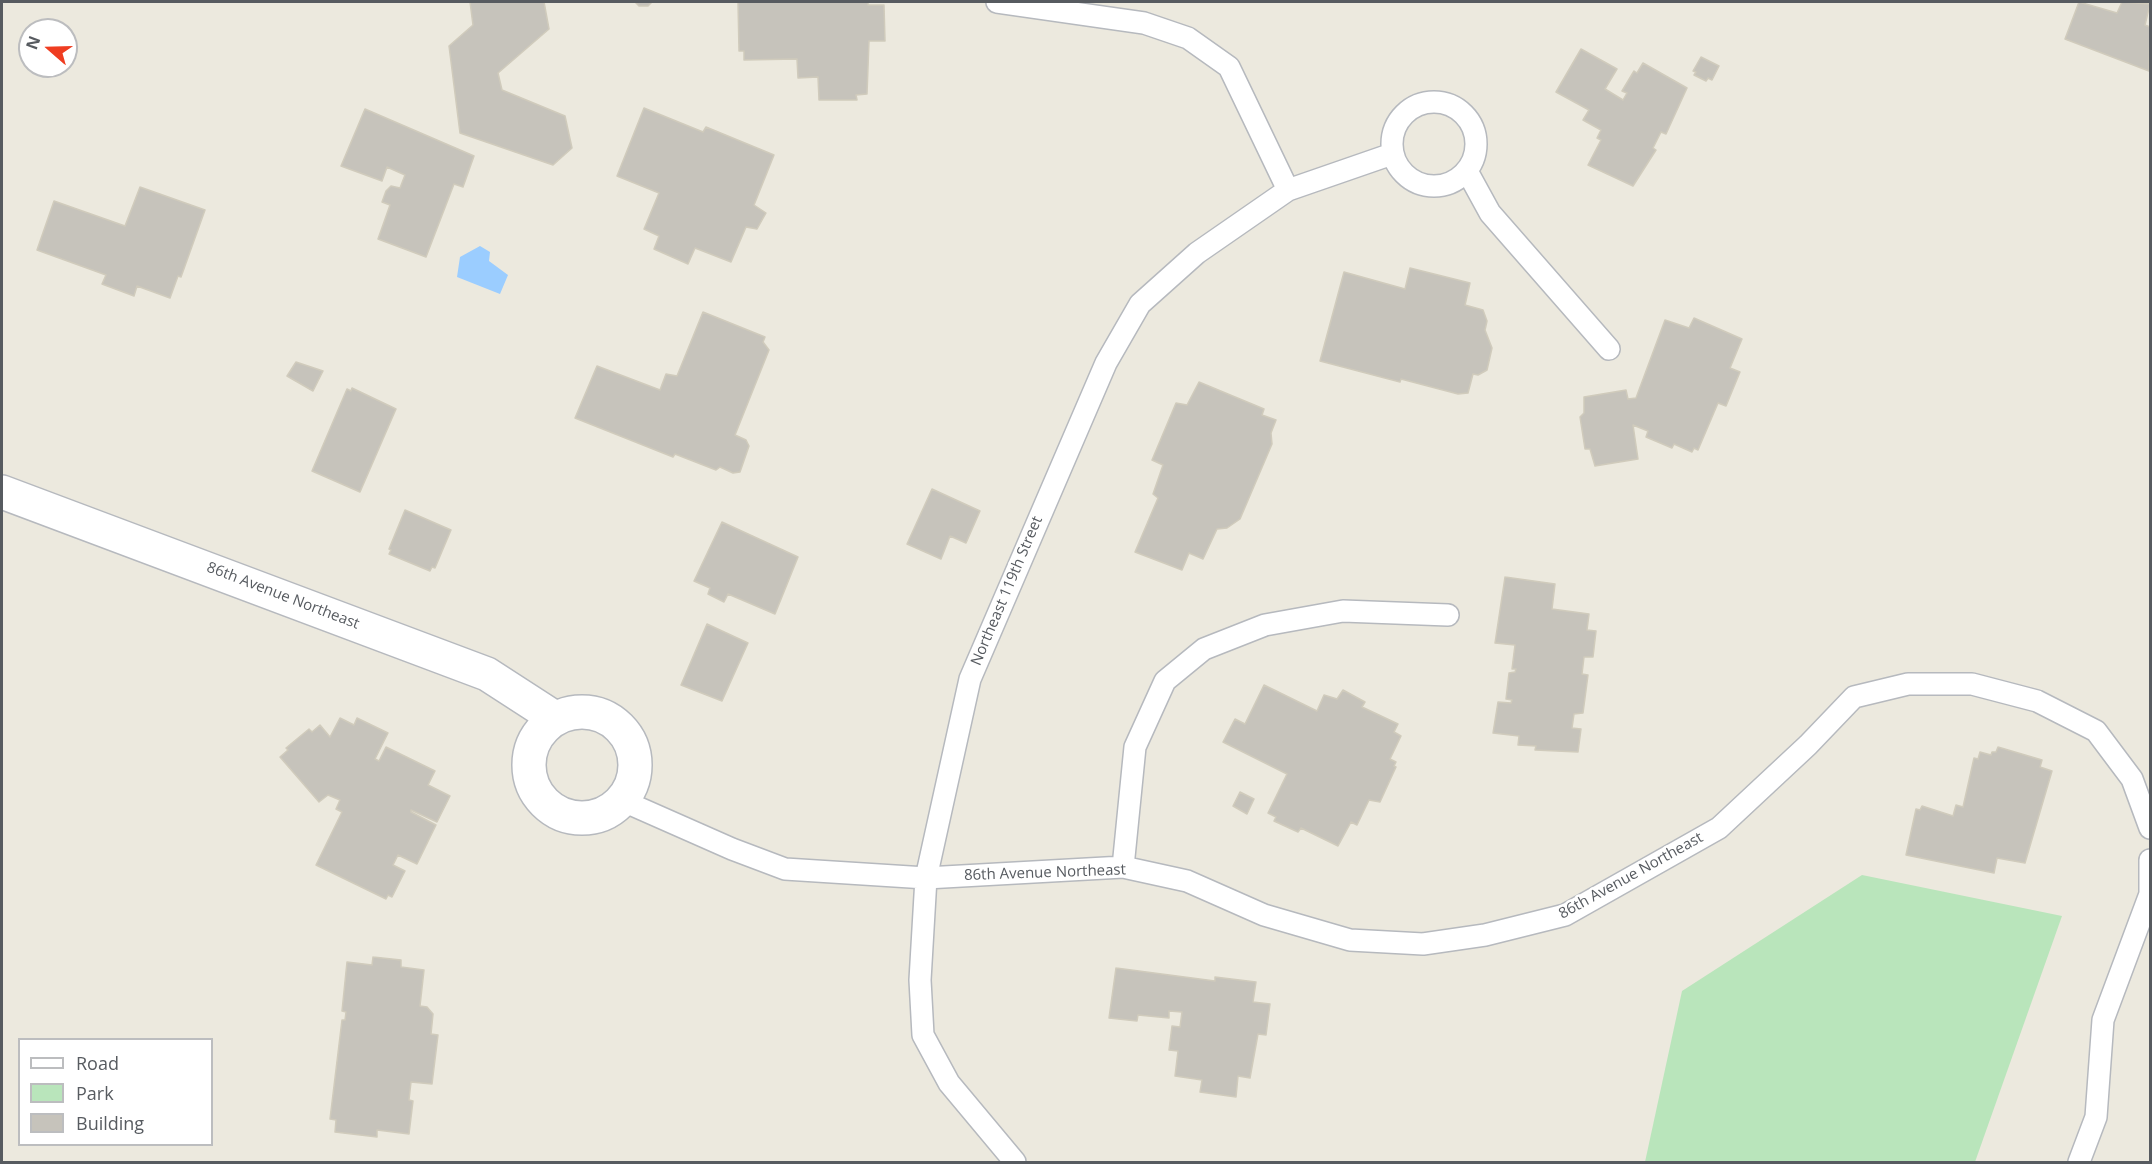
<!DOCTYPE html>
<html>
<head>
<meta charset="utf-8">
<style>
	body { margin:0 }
	#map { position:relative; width:2152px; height:1164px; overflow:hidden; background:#ece9de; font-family:"Open Sans",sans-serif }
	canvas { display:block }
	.frame { position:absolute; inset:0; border:3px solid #575b60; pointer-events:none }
	.legend { position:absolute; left:18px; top:1038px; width:195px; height:108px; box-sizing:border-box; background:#fff; border:2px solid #bcbdbf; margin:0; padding:8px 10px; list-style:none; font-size:18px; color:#575b60 }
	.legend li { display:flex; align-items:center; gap:12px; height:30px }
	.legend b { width:30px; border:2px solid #bcbdbf }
	.north { position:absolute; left:18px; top:18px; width:60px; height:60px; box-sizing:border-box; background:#fff; border:2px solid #bcbdbf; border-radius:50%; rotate:290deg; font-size:16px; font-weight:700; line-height:24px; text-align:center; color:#575b60 }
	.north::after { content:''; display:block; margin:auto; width:21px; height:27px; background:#ef3d21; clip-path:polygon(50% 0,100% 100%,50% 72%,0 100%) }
</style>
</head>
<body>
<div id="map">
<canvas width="2152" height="1164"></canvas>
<div class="frame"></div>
<ul class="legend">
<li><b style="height:8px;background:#fff"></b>Road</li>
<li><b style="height:16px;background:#b9e5bb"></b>Park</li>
<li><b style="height:16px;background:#c6c3bb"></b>Building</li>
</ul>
<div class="north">N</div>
</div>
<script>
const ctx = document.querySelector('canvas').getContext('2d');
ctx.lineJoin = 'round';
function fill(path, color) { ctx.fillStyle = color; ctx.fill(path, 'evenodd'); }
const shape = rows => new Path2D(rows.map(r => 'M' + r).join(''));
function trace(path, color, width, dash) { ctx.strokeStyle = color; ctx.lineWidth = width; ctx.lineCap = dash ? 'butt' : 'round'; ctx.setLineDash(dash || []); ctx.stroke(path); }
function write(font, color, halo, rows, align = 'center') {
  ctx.font = font + ' "Open Sans",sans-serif'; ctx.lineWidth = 5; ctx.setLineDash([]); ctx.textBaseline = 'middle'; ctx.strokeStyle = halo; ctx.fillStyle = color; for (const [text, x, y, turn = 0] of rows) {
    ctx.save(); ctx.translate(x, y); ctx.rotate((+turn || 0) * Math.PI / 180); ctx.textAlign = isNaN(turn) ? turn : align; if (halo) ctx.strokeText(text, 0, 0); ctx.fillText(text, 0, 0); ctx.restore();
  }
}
fill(shape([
	[1862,875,2062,916,1975,1162,1645,1162,1682,991]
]), '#b9e5bb');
fill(shape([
	[480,246,490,252,489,261,508,275,500,294,457,277,460,257]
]), '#9bcdff');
const building = shape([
	[470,2,544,2,549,29,498,73,502,90,565,116,572,148,553,165,460,133,449,46,473,25,470,2],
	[635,2,652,2,648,6,639,6,635,2],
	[738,2,868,2,868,5,884,5,885,41,869,41,867,94,856,95,857,100,819,100,818,77,798,78,797,59,744,60,744,51,739,51,738,2],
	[2079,2,2117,13,2122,2,2150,4,2145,25,2150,27,2149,71,2065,39,2079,2],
	[1581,49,1617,69,1605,89,1623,100,1627,93,1622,91,1634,71,1637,73,1643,63,1687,88,1666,134,1661,132,1653,148,1656,150,1633,186,1588,165,1601,140,1597,138,1601,130,1583,120,1589,110,1556,92,1581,49],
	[1701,57,1719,66,1712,80,1708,78,1706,81,1694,75,1696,72,1693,71,1701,57],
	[644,108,703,132,706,127,774,155,754,205,766,213,757,229,746,227,731,262,695,248,688,264,654,249,659,236,644,229,659,193,617,176,644,108],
	[365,109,474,156,463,187,454,184,426,257,378,239,390,205,382,202,386,191,391,186,400,188,405,175,387,167,382,181,341,166,365,109],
	[140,187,205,210,181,277,178,276,170,298,137,286,134,296,102,284,106,275,37,250,54,201,125,226,140,187],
	[1410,268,1470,283,1465,305,1483,310,1487,321,1485,330,1492,348,1487,370,1478,375,1473,374,1468,393,1458,394,1401,379,1400,382,1320,361,1344,272,1405,289,1410,268],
	[703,312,765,337,763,342,769,350,735,435,746,440,749,446,740,472,733,473,720,467,716,470,675,454,673,457,575,418,597,366,660,390,666,374,677,376,703,312],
	[1694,318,1742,339,1730,368,1740,372,1726,406,1718,403,1698,450,1694,448,1692,452,1674,444,1672,448,1646,437,1648,431,1633,425,1638,459,1595,466,1590,449,1585,449,1580,417,1584,413,1584,397,1626,390,1628,399,1636,398,1665,320,1689,328,1694,318],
	[296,362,323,371,313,391,287,376,296,362],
	[1199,382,1264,409,1262,415,1276,420,1271,433,1272,444,1240,519,1227,528,1217,529,1203,559,1189,553,1182,570,1135,552,1158,498,1153,494,1163,465,1152,460,1176,403,1187,405,1199,382],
	[352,388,396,409,360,492,312,471,347,389,351,391,352,388],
	[932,489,980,511,966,543,950,536,941,559,907,544,932,489],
	[405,510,451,530,435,568,432,567,430,571,389,554,391,550,389,549,405,510],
	[722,522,798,557,775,614,728,594,724,602,708,594,710,588,694,581,722,522],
	[1505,577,1555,584,1552,609,1589,614,1587,630,1596,631,1593,657,1584,657,1582,674,1588,675,1583,713,1574,714,1572,728,1581,729,1578,752,1535,750,1536,746,1518,745,1519,736,1493,733,1498,702,1511,703,1512,700,1506,699,1509,673,1515,672,1516,669,1512,669,1515,645,1495,643,1505,577],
	[707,624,748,643,722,701,681,685,707,624],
	[1264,685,1317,711,1324,695,1337,699,1343,690,1365,702,1362,707,1398,724,1394,732,1401,736,1390,759,1396,762,1394,766,1396,767,1380,802,1369,800,1357,825,1351,822,1338,846,1301,828,1298,832,1274,821,1276,817,1268,813,1287,774,1223,742,1235,719,1245,724,1264,685],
	[340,718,354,725,357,718,388,733,375,759,379,761,386,747,435,771,428,785,450,796,437,822,411,810,411,812,436,825,417,864,398,855,393,865,405,871,392,897,388,895,386,899,316,865,342,812,336,809,340,800,328,795,319,802,280,757,288,750,286,748,309,729,312,732,320,725,330,737,340,718],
	[1998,747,2042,760,2040,767,2052,771,2025,863,1997,858,1994,873,1906,855,1916,809,1920,810,1922,806,1953,816,1956,805,1963,807,1974,758,1978,759,1980,752,1991,755,1992,752,1996,752,1998,747],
	[1240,792,1254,799,1247,814,1233,806,1240,792],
	[373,957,401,960,401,967,424,970,420,1006,427,1007,433,1014,431,1034,438,1035,432,1084,411,1082,409,1100,413,1101,409,1134,377,1130,377,1137,335,1132,336,1120,330,1119,342,1020,345,1020,346,1012,342,1011,347,962,372,965,373,957],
	[1116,968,1215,981,1215,977,1256,982,1253,1002,1270,1004,1266,1035,1258,1034,1250,1078,1238,1076,1236,1097,1200,1092,1202,1080,1175,1076,1178,1051,1169,1050,1172,1026,1180,1027,1182,1012,1169,1011,1169,1018,1138,1015,1137,1021,1109,1018,1116,968]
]);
fill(building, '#c6c3bb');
trace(building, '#d0cbbc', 1.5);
const service = shape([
	[997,2,1144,23,1188,38,1229,67,1288,190],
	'1392 144a42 42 0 1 1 84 0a42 42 0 1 1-84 0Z',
	[1467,171,1490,213,1609,349],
	[621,800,732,849,785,869,926,878,1123,867,1187,881,1264,915,1350,940,1423,944,1485,935,1565,915,1719,828,1808,745,1854,697,1908,684,1972,684,2037,701,2096,731,2132,779,2150,828],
	[1123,867,1135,747,1165,681,1204,649,1265,625,1343,611,1448,615],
	[1015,1162,949,1083,923,1035,920,980,926,878,970,679,1106,363,1140,304,1197,253,1288,190,1392,154],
	[2079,1162,2096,1117,2103,1020,2150,894,2150,860]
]);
const minor = shape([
	[2,492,487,674,555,718],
	'529 765a53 53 0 1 1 106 0a53 53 0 1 1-106 0Z'
]);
trace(service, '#b6b9be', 24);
trace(minor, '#b6b9be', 36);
trace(service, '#fff', 21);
trace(minor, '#fff', 33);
write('15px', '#575b60', '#fff', [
	["Northeast 119th Street",1007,591,-67],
	["86th Avenue Northeast",283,596,21],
	["86th Avenue Northeast",1045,873,-2],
	["86th Avenue Northeast",1631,876,-29]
]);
</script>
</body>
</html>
